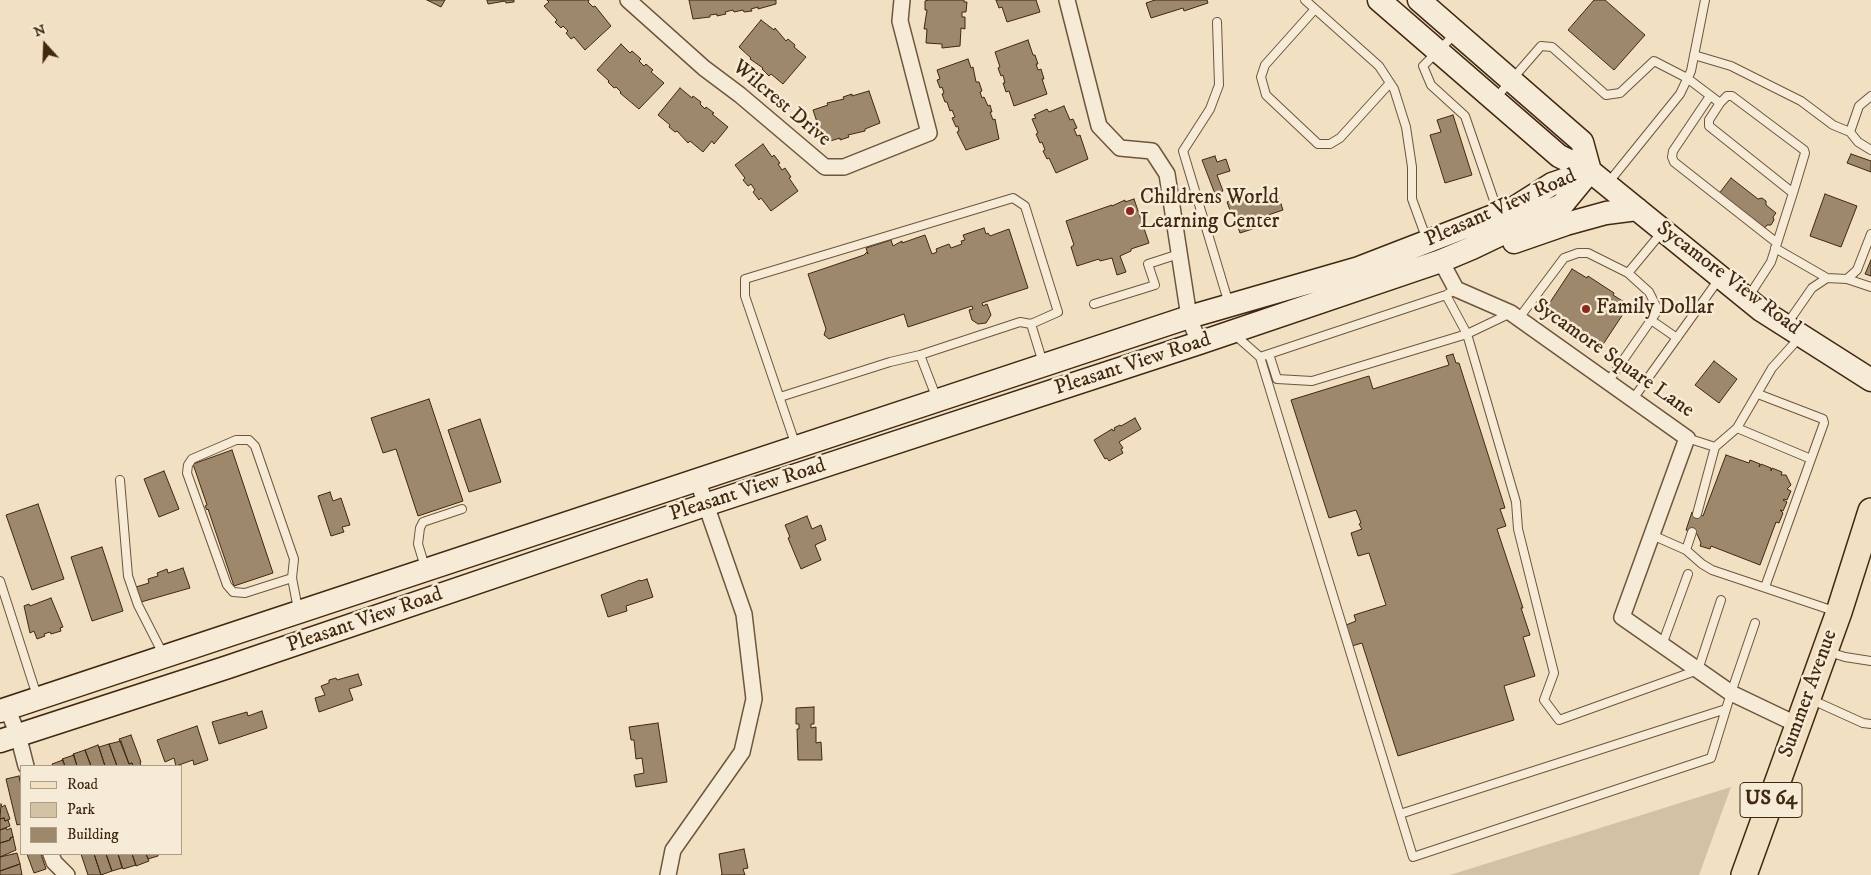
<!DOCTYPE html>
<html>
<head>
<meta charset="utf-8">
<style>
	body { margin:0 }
	#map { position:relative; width:1871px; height:875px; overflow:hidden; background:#f1e0c2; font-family:"IM FELL DW Pica",serif }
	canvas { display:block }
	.legend { position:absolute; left:20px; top:765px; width:162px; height:90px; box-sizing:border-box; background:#f6ebd7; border:1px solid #ae9d87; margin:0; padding:6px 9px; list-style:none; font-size:15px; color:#41280f }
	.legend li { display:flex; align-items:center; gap:10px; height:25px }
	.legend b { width:25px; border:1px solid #ae9d87 }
	.north { position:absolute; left:20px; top:20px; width:50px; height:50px; -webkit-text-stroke:4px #f6ebd7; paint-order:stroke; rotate:340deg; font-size:14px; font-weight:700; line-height:20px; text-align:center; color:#41280f }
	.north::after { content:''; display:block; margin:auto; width:18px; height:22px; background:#41280f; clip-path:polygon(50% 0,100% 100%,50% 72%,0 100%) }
</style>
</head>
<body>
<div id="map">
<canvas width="1871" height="875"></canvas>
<ul class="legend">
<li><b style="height:6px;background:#f1e0c2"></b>Road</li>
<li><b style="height:14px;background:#d3c1a4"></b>Park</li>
<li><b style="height:14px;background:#9d886c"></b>Building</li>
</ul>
<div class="north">N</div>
</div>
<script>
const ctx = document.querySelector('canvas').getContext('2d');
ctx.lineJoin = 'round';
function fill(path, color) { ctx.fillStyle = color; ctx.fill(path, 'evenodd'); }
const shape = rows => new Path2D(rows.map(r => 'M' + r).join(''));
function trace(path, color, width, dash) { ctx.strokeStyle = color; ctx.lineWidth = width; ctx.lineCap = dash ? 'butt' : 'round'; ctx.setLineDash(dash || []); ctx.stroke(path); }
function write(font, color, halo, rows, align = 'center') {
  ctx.font = font + ' "IM FELL DW Pica",serif'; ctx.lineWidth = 5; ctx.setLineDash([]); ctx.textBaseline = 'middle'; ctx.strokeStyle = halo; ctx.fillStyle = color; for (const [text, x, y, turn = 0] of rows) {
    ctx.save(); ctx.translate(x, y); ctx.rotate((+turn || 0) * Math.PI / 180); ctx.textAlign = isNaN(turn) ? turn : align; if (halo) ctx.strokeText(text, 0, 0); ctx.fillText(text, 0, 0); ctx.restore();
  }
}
fill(shape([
	[1731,787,1699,875,1450,875]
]), '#d3c1a4');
const building = shape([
	[427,0,445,0,441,7,427,0],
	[487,0,514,0,514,2,506,3,505,1,488,4,487,0],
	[547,0,589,0,588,2,593,7,595,6,611,26,585,50,574,37,571,39,566,33,568,31,563,26,561,28,555,22,557,20,544,6,549,2,547,0],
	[689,0,776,0,776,4,758,9,758,7,751,9,752,11,744,12,743,10,734,12,733,10,725,12,726,14,717,16,717,14,710,15,710,17,693,19,689,0],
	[928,0,964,0,964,2,967,2,966,12,962,12,962,17,965,17,965,29,961,28,960,46,942,48,942,44,926,43,927,29,924,29,927,10,925,10,925,1,928,0],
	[996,0,1036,0,1040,12,1007,22,1002,7,999,8,996,0],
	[1155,0,1207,0,1208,3,1184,11,1183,8,1151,18,1146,3,1155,0],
	[1594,0,1605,0,1645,35,1614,70,1568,30,1594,0],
	[761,20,774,30,775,28,786,41,788,39,795,45,794,47,806,57,783,84,771,74,769,76,762,69,763,68,750,59,751,58,739,47,761,20],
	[1028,40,1033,55,1035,55,1038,64,1036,64,1038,70,1041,69,1044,79,1042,79,1047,94,1014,106,1009,91,1006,92,1003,83,1005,83,1003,75,1001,76,998,68,1000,67,995,52,1028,40],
	[621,44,630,53,632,51,641,59,639,61,644,66,646,64,653,70,651,72,664,83,639,109,620,93,621,92,616,87,614,88,608,82,609,81,597,70,621,44],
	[968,59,971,68,973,67,976,82,979,82,982,91,980,92,982,98,984,97,988,106,990,105,992,112,990,112,993,120,995,119,999,139,966,150,957,132,959,131,958,126,956,127,952,118,955,117,952,110,950,111,947,102,945,102,942,94,944,93,942,87,940,88,937,80,940,79,937,70,968,59],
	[680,88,692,98,693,96,701,102,700,104,705,109,706,107,714,113,712,114,728,127,714,144,712,141,703,152,690,141,688,143,677,131,675,132,669,127,670,125,658,115,680,88],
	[869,91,880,123,865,129,865,131,848,135,849,137,840,140,840,138,824,143,813,110,828,105,827,103,844,99,843,97,852,94,852,96,869,91],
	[1064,106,1070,120,1073,119,1077,128,1074,129,1077,136,1080,135,1088,159,1056,173,1049,158,1047,159,1043,151,1045,150,1042,142,1040,143,1036,134,1038,133,1032,119,1036,118,1034,115,1047,109,1049,112,1064,106],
	[1453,115,1472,175,1445,183,1430,135,1441,132,1437,120,1453,115],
	[763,144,772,157,774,155,780,163,778,164,782,170,785,168,791,177,789,178,798,191,771,211,761,198,759,200,753,192,755,190,751,184,748,186,743,180,745,178,735,165,763,144],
	[1851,154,1871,161,1871,172,1847,163,1851,154],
	[1215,156,1217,162,1226,159,1230,171,1217,175,1223,191,1215,194,1202,160,1215,156],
	[1731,178,1758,199,1762,198,1766,201,1766,205,1776,213,1773,217,1774,220,1771,225,1767,225,1764,229,1718,195,1731,178],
	[1253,194,1256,202,1278,195,1283,210,1262,217,1265,225,1240,233,1233,212,1231,213,1227,202,1253,194],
	[1825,194,1857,206,1841,247,1810,236,1825,194],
	[1134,199,1149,243,1131,249,1131,251,1120,256,1126,272,1117,275,1112,258,1100,261,1099,259,1077,266,1071,247,1074,245,1066,221,1112,205,1112,206,1125,200,1125,202,1134,199],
	[984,228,986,234,988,233,990,236,1009,229,1028,288,982,303,983,306,987,304,991,315,986,323,978,324,972,320,969,310,973,309,972,306,908,327,904,314,829,339,824,335,826,329,808,274,864,255,867,252,868,254,866,248,891,240,893,246,902,241,902,243,925,235,932,254,937,252,936,249,949,244,951,248,962,244,961,241,965,240,963,235,984,228],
	[1871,260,1871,276,1865,274,1871,260],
	[1572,269,1587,278,1588,276,1614,293,1613,295,1629,305,1600,349,1543,313,1572,269],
	[1453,354,1456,363,1459,363,1505,508,1500,509,1506,526,1497,529,1523,608,1521,608,1530,635,1523,637,1535,676,1504,686,1514,720,1398,756,1362,643,1352,646,1346,625,1356,621,1354,615,1386,605,1369,553,1358,556,1351,533,1362,529,1359,524,1361,523,1356,510,1329,518,1291,400,1369,376,1373,389,1449,365,1446,356,1453,354],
	[1714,361,1737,379,1719,403,1695,385,1714,361],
	[429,399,463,501,418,516,396,449,383,453,371,418,429,399],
	[1135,418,1141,429,1119,442,1123,448,1121,449,1123,453,1109,461,1107,458,1105,459,1094,440,1112,429,1113,431,1115,430,1114,428,1120,425,1121,426,1135,418],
	[480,419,501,482,469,492,448,430,480,419],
	[232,450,273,573,234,586,208,509,207,510,205,506,207,505,193,464,232,450],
	[1726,455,1749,463,1750,460,1760,464,1759,467,1761,464,1771,468,1771,471,1772,468,1782,472,1781,475,1786,475,1791,485,1787,489,1791,491,1787,500,1784,499,1783,500,1787,502,1783,511,1780,510,1783,513,1779,523,1776,522,1760,565,1711,546,1710,549,1700,546,1701,543,1697,534,1686,530,1692,512,1703,516,1726,455],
	[164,471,179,509,159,517,144,479,164,471],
	[330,492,333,501,341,498,350,525,342,527,344,532,331,536,318,496,330,492],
	[38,504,64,579,32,590,6,515,38,504],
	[807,516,812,529,821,525,826,540,815,545,821,560,801,569,788,538,790,537,785,525,807,516],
	[102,547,123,611,92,621,71,557,102,547],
	[183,568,190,588,141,602,136,587,149,583,148,579,158,576,157,573,167,569,168,573,183,568],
	[647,579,653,597,626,606,627,611,608,617,601,595,640,580,641,581,647,579],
	[51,598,63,627,60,628,61,631,51,634,50,632,44,634,45,636,37,639,34,631,30,633,24,606,29,604,30,606,51,598],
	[358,674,362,685,349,689,353,700,319,712,315,698,325,695,321,686,329,683,329,680,336,678,337,680,358,674],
	[814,707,814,724,811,724,811,728,816,727,816,743,821,742,822,760,798,760,797,729,799,729,799,724,796,724,796,708,814,707],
	[262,711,267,728,219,744,212,722,247,712,248,716,262,711],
	[658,723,667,782,636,787,634,775,644,773,642,758,636,759,634,740,631,740,629,727,658,723],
	[197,726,208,760,194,765,193,760,176,766,174,758,165,762,157,740,197,726],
	[131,735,141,762,140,762,141,766,133,766,132,763,129,764,119,739,131,735],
	[121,741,129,764,132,763,133,766,117,766,109,744,121,741],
	[109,744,117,766,105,766,99,747,109,744],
	[98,745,105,766,91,766,85,750,98,745],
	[85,750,91,766,77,766,73,754,85,750],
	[74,755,77,766,65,766,62,759,74,755],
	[63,760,65,766,53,766,52,764,63,760],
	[19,776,21,786,21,824,17,825,6,779,19,776],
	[1,804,2,807,5,805,10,819,5,821,4,818,0,819,1,804],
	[4,818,5,821,8,820,10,826,0,830,0,819,4,818],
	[6,828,7,830,11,828,13,837,10,838,10,840,0,843,0,830,6,828],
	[13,837,16,850,0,857,0,843,10,840,10,838,13,837],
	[744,849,748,868,743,869,745,875,721,875,722,874,719,854,744,849],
	[13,854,17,853,20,864,0,871,0,857,13,854],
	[27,854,41,854,46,869,34,873,27,854],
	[81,854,94,854,101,875,88,875,81,854],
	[94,854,106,854,112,871,101,875,94,854],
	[106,854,118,854,122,868,112,871,106,854],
	[118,854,132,854,136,865,123,869,118,854],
	[132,854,146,854,149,861,136,866,132,854],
	[146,854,158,854,158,856,148,859,146,854],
	[20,864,22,875,0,875,0,871,20,864]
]);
fill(building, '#9d886c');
trace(building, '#41280f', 1);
const lane = shape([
	[1305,0,1379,66,1394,89,1406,127,1412,167,1412,199,1427,240],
	[1315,9,1265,65,1261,77,1266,95,1318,144,1330,144,1340,138,1390,83],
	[1217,22,1219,85,1210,109,1183,151,1229,304],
	[1455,34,1423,66,1431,85,1465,116,1498,212],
	[1694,55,1731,66,1801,101,1833,125,1850,132,1858,142,1871,150],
	[1710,96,1673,151,1672,157,1674,162,1777,243],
	[1495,99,1541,46,1552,47,1606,95,1620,93,1654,61,1687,78,1720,103,1709,120,1709,126,1793,193,1805,153,1804,150,1732,96,1727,96,1720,103],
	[1850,132,1859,106,1871,96],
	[1608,183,1680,94,1691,71,1705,0],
	[1775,248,1827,278],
	[1847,279,1871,287],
	[1456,289,1446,295,1260,357,1413,857,1711,758,1731,693,1755,623],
	[1446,295,1467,334,1511,313],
	[1749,296,1771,262,1793,193],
	[1094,304,1155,285,1148,264,1179,254],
	[1519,318,1564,258,1578,253,1588,253,1628,273,1662,232],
	[1651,320,1677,338],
	[1787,324,1812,288,1827,278,1847,279,1857,270,1871,234],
	[1235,335,1260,357],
	[1269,354,1277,379,1312,381,1467,334,1516,502,1518,529,1554,673,1544,700,1559,720,1698,670,1721,600],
	[1608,382,1658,310,1649,292,1628,273],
	[1758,394,1823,419,1824,423,1765,587],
	[780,397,890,362,920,355],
	[937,399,920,355,1020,322,1031,324],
	[1633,399,1719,279],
	[1737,428,1811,459],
	[1687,438,1715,447],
	[796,446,745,296,745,279,1013,198,1025,206,1058,312,1031,324,1043,363],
	[120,480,128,576,138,605,163,654],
	[1697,514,1715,447,1737,428,1772,368,1800,337],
	[1652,535,1686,550,1702,564,1712,570,1837,612],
	[1686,550,1692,532],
	[425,567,418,544,420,528,423,522,462,509],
	[292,578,245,593,233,592,227,585,187,473,188,465,192,459,236,440,249,440,255,446,294,559,292,578,298,609],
	[0,581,37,696],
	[1662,645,1688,574],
	[1829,652,1845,657,1871,661],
	[1810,699,1863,723,1871,724],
	[1400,814,1726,709]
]);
const street = shape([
	[628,0,704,68,740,95,825,167,844,167,929,133,900,21,902,0],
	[1067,0,1099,126,1120,148,1152,151,1167,174,1189,317,1199,343],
	[1441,261,1456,289,1511,313,1687,438,1622,617,1731,693,1798,725],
	[7,708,18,735,26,766],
	[51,854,54,862,67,875],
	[668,875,673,850,742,752,754,699,744,614,697,479]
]);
const secondary = shape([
	[1379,0,1559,156,1590,171,1761,310,1871,380],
	[1419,0,1582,142,1590,171],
	[1514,242,1566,224,1606,213,1637,209],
	[0,711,1189,317,1359,268,1514,208,1552,184,1590,171],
	[0,741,228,667,705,505,1199,343,1441,261,1472,248,1562,205,1590,171]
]);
const primary = shape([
	[1744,875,1839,612,1871,511]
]);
trace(lane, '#6d563c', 10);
trace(street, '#6d563c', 18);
trace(secondary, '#41280f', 25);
trace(primary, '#41280f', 28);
trace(lane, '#f6ebd7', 8);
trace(street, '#f6ebd7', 15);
trace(secondary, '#f6ebd7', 22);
trace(primary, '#f1e0c2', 25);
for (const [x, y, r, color] of [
	[1130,211,5,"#8f2418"],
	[1586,309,5,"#8f2418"]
]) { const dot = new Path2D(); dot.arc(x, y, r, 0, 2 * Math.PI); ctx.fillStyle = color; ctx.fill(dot); trace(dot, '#f6ebd7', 2); }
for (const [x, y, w] of [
	[1771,800,62]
]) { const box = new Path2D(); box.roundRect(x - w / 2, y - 17.5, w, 35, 4); ctx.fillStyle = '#f6ebd7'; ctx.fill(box); trace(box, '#41280f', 1); }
write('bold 20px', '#41280f', null, [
	["US 64",1771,800]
]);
write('21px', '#41280f', '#f6ebd7', [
	["Wilcrest Drive",781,104,40],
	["Pleasant View Road",1501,209,-24],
	["Sycamore View Road",1728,279,37],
	["Sycamore Square Lane",1613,359,35],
	["Pleasant View Road",1133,365,-18],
	["Pleasant View Road",748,491,-18],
	["Pleasant View Road",365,621,-19],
	["Summer Avenue",1809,694,-70]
]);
write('21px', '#41280f', '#f6ebd7', [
	["Childrens World",1140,199],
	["Learning Center",1140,223],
	["Family Dollar",1596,309]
], 'left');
</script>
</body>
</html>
